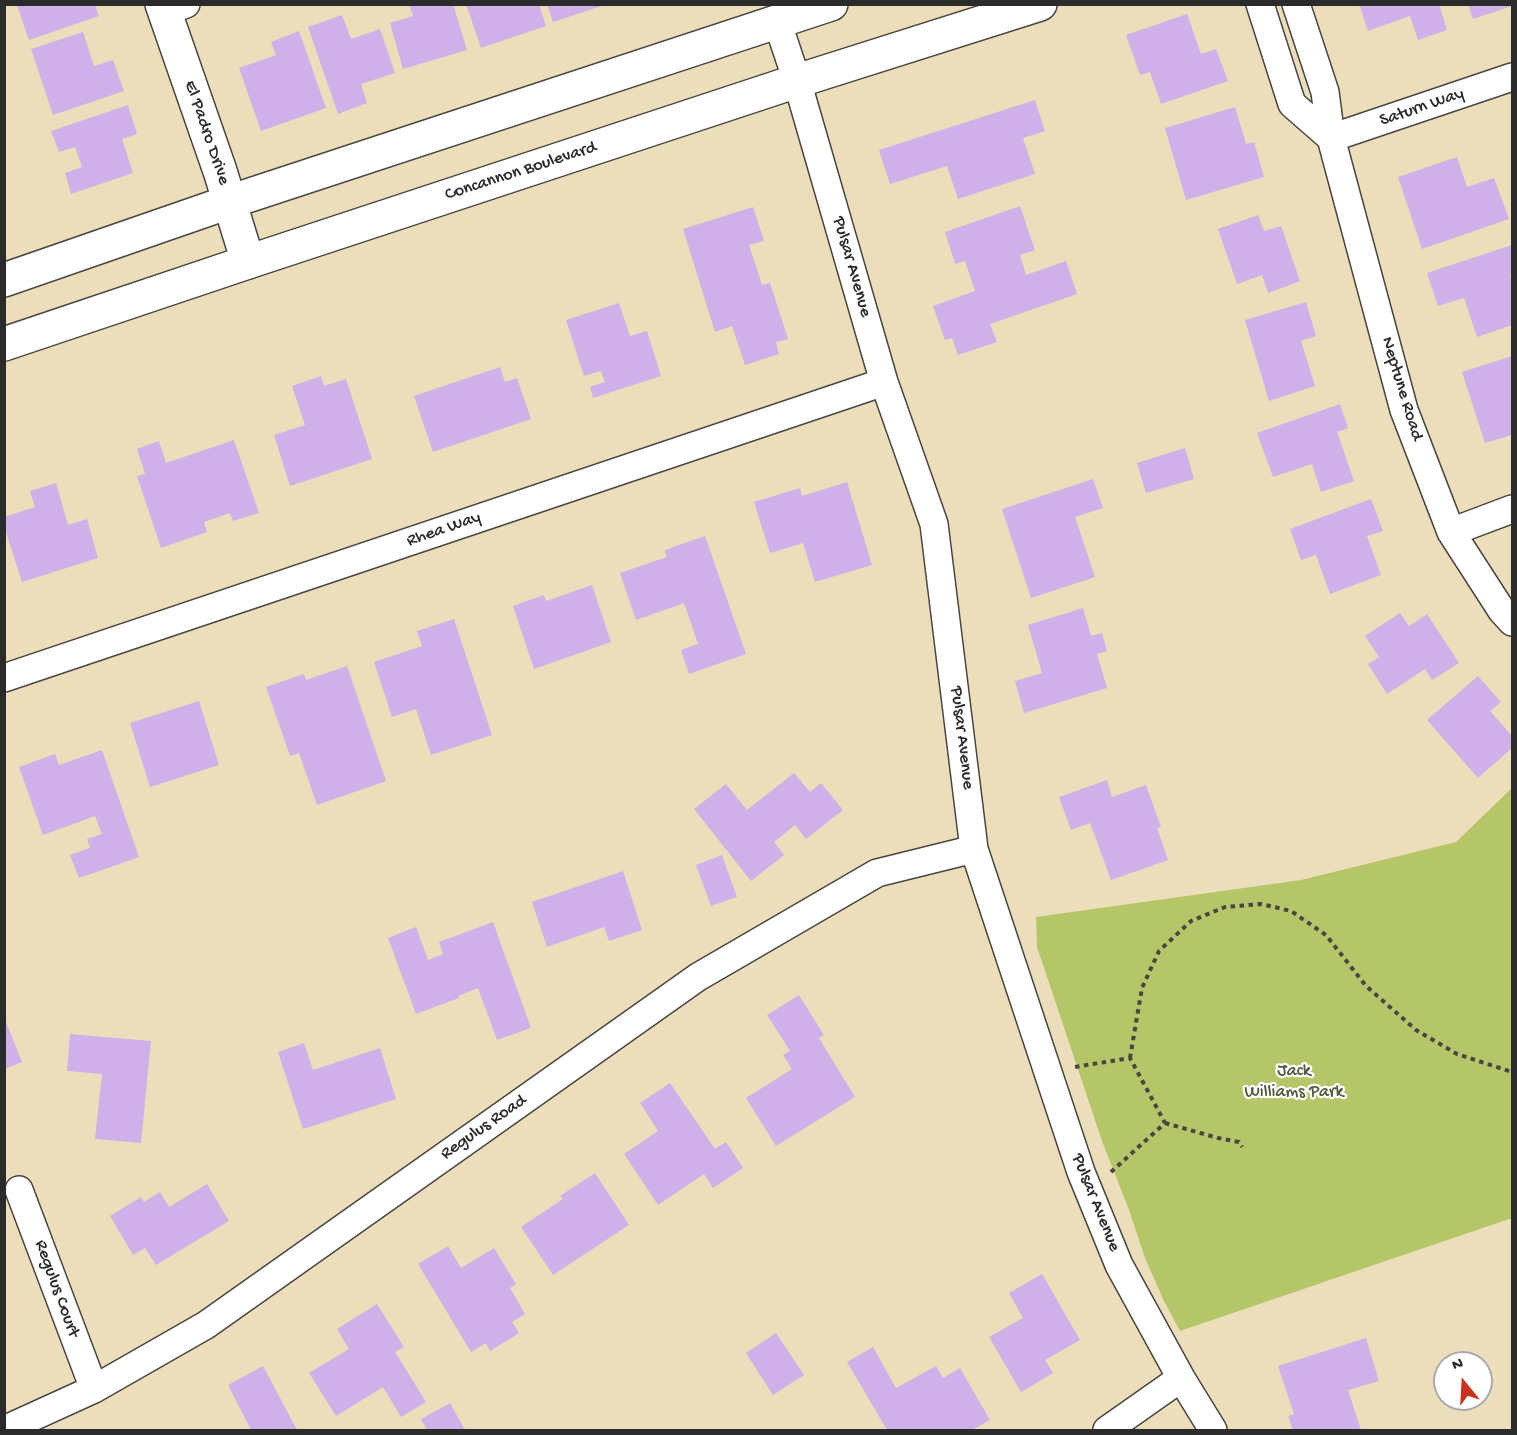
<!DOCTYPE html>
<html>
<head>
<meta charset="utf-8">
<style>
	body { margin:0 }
	#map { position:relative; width:1517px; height:1435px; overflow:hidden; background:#ecdebb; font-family:"Gochi Hand",sans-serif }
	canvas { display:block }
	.frame { position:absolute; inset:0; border:6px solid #2b2b2b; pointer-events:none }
	.north { position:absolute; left:1433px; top:1351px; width:60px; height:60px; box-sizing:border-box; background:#fff; border:2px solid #aaa; border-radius:50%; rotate:342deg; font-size:16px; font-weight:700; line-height:24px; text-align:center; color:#2b2b2b }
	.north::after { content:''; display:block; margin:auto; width:21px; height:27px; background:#c8321e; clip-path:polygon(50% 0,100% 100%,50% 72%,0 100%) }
</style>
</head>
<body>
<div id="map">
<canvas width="1517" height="1435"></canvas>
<div class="frame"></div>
<div class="north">N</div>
</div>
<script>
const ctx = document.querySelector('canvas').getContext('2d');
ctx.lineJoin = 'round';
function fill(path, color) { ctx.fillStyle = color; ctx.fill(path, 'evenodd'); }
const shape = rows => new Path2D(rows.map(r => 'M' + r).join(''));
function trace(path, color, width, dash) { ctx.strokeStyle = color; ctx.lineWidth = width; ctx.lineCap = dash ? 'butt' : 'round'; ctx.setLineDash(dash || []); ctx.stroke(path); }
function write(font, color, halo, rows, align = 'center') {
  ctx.font = font + ' "Gochi Hand",sans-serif'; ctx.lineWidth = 4.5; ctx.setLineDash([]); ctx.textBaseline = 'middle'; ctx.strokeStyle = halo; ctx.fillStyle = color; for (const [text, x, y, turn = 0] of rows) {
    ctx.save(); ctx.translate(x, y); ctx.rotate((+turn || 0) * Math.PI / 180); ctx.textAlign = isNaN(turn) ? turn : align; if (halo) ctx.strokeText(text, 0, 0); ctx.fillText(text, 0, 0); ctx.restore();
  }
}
fill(shape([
	[1512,788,1512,1218,1180,1331,1163,1299,1145,1258,1129,1210,1102,1141,1037,947,1036,917,1301,880,1456,842]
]), '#b5c669');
fill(shape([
	[409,4,453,4,467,50,403,69,390,23,413,16],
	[466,4,539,4,546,26,481,48],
	[547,4,605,4,605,5,553,22],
	[1359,4,1439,4,1447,30,1418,40,1410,16,1368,31],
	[1468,4,1512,4,1512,6,1473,19],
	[17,5,95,5,99,16,29,40],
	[1187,14,1201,54,1216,49,1228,81,1161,104,1150,72,1140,75,1126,35],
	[342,15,351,39,380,29,395,73,361,84,367,103,338,114,308,27],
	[299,31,326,108,261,131,239,68,276,55,271,42],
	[83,32,94,66,113,60,124,91,53,115,31,49],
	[1035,100,1045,131,1023,138,1035,174,958,199,947,166,890,184,879,150],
	[128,105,137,134,122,139,133,173,71,194,65,173,82,167,75,147,59,152,51,131],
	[1235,107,1246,144,1254,142,1264,177,1186,200,1165,128],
	[1457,157,1467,187,1494,178,1509,219,1422,249,1398,177],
	[1020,206,1035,250,1020,255,1026,275,1066,261,1077,294,990,324,997,342,958,355,952,338,945,340,933,306,975,291,965,261,955,264,945,232],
	[753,207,764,241,749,245,762,285,770,283,788,339,776,342,779,354,745,365,732,326,715,332,683,229],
	[1258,215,1264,231,1281,226,1300,281,1268,293,1262,275,1237,284,1218,229],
	[1512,245,1512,275,1510,276,1512,283,1512,325,1477,337,1464,298,1438,306,1427,273],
	[1306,302,1316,336,1301,341,1315,386,1269,401,1245,320],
	[619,303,630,336,647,331,661,376,593,398,590,387,605,382,601,371,584,376,566,320],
	[1512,356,1512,435,1485,443,1462,372],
	[500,367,505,382,517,378,531,419,433,452,414,396],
	[321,376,324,386,346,379,372,459,290,486,274,435,305,425,292,386],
	[1340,404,1348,428,1337,432,1354,481,1321,492,1312,464,1273,477,1257,433],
	[234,440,259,513,233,521,230,513,204,522,207,532,161,548,137,476,145,474,137,449,159,441,166,463],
	[1185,448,1194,479,1146,493,1137,463],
	[1093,479,1103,508,1075,517,1095,577,1031,598,1002,509],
	[847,482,872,565,815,582,803,543,770,553,754,502,800,488,802,496],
	[56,483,68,525,87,519,98,558,22,582,4,526,4,517,35,507,30,491],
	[1371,499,1383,531,1367,536,1381,575,1330,594,1316,555,1301,560,1290,529],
	[705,536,746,654,689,674,681,650,698,644,684,603,636,620,620,573,667,557,665,550],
	[592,585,611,642,534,669,513,606,544,595,546,601],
	[1083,608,1091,636,1102,633,1107,651,1097,654,1107,688,1024,713,1015,681,1042,673,1028,625],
	[1400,613,1409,626,1427,614,1459,663,1432,680,1425,669,1387,694,1368,664,1379,657,1365,636],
	[454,619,492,735,431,755,416,709,392,717,374,662,422,646,417,631],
	[347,666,386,781,317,805,299,753,290,756,266,687,304,674,306,680],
	[1478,676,1501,702,1490,711,1512,736,1512,748,1478,778,1427,720],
	[199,701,219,765,150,787,130,723],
	[102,750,139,857,79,878,70,855,90,848,87,839,102,834,95,816,43,835,19,767,55,754,59,765],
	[794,773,810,792,821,783,843,810,806,839,795,825,774,842,784,855,751,881,694,809,726,784,747,810],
	[1107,780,1112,797,1146,785,1161,827,1157,828,1168,860,1111,880,1090,823,1071,830,1059,797],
	[722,855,737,897,711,906,696,865],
	[623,871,642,930,609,941,604,927,547,947,532,902],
	[493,922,531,1028,497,1040,478,988,458,996,459,998,416,1014,388,938,416,927,428,960,443,954,439,942],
	[799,995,824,1035,819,1038,855,1097,776,1146,746,1098,792,1069,783,1055,790,1051,767,1015],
	[4,1017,22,1062,4,1069],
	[70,1034,151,1041,141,1143,95,1139,102,1074,67,1071],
	[304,1043,313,1070,380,1048,396,1099,303,1129,278,1052],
	[670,1083,715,1149,726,1142,743,1168,713,1188,704,1174,658,1205,624,1154,658,1131,640,1103],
	[595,1173,629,1225,553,1275,521,1227,563,1199,560,1196],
	[207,1184,229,1221,156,1265,145,1248,133,1255,110,1216,141,1197,144,1202,160,1192,169,1207],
	[448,1246,461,1268,494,1248,516,1284,510,1288,525,1314,512,1322,519,1333,490,1351,486,1343,471,1352,418,1264],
	[1042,1274,1080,1340,1045,1360,1053,1373,1021,1392,989,1337,1023,1318,1009,1293],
	[377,1304,404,1347,395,1352,426,1402,401,1417,383,1387,336,1416,309,1373,349,1349,337,1329],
	[776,1333,804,1375,773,1395,746,1353],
	[1366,1338,1379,1381,1348,1390,1361,1430,1293,1430,1288,1416,1294,1414,1278,1366],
	[873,1347,896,1388,936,1366,943,1378,960,1368,990,1420,972,1430,887,1430,847,1362],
	[263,1366,297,1430,251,1430,228,1385],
	[450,1403,465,1430,427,1430,421,1419]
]), '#cfb0e8');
const minor = shape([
	[1260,4,1292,104,1331,138],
	[1296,4,1325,92,1331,138,1404,410,1451,532,1502,611,1512,622],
	[164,12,186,4],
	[777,21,797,81,884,382,934,524,974,849,1081,1172,1119,1265,1181,1378,1213,1430],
	[1331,138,1512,77],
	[1451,532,1512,509],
	[4,678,884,382],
	[19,1190,94,1389],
	[4,1430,94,1389,206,1325,698,977,877,873,974,849],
	[1107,1430,1181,1378]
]);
const tertiary = shape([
	[162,4,220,171,248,262]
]);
const secondary = shape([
	[4,280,229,202,831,4],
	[4,344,248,262,797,81,1040,4]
]);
trace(minor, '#484641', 30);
trace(tertiary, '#484641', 36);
trace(secondary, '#484641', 36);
trace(shape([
	[1130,1058,1142,988,1159,951,1191,921,1225,907,1261,904,1291,911,1326,935,1366,986,1416,1030,1457,1054,1512,1072],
	[1075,1067,1130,1058,1165,1123,1111,1172],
	[1165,1123,1218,1138,1239,1142,1242,1147]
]), '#484641', 4, [4.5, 4.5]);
trace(minor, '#fff', 27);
trace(tertiary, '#fff', 33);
trace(secondary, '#fff', 33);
write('18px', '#2b2b2b', '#fff', [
	["Saturn Way",1422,108,-19],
	["El Padro Drive",206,133,71],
	["Concannon Boulevard",521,172,-18],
	["Pulsar Avenue",851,267,74],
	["Neptune Road",1401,389,73],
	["Rhea Way",444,530,-19],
	["Pulsar Avenue",961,738,83],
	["Regulus Road",484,1128,-35],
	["Pulsar Avenue",1095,1203,68],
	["Regulus Court",56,1289,70]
]);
write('18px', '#545a3e', '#fff', [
	["Jack",1294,1072],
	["Williams Park",1294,1093]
]);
</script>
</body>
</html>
